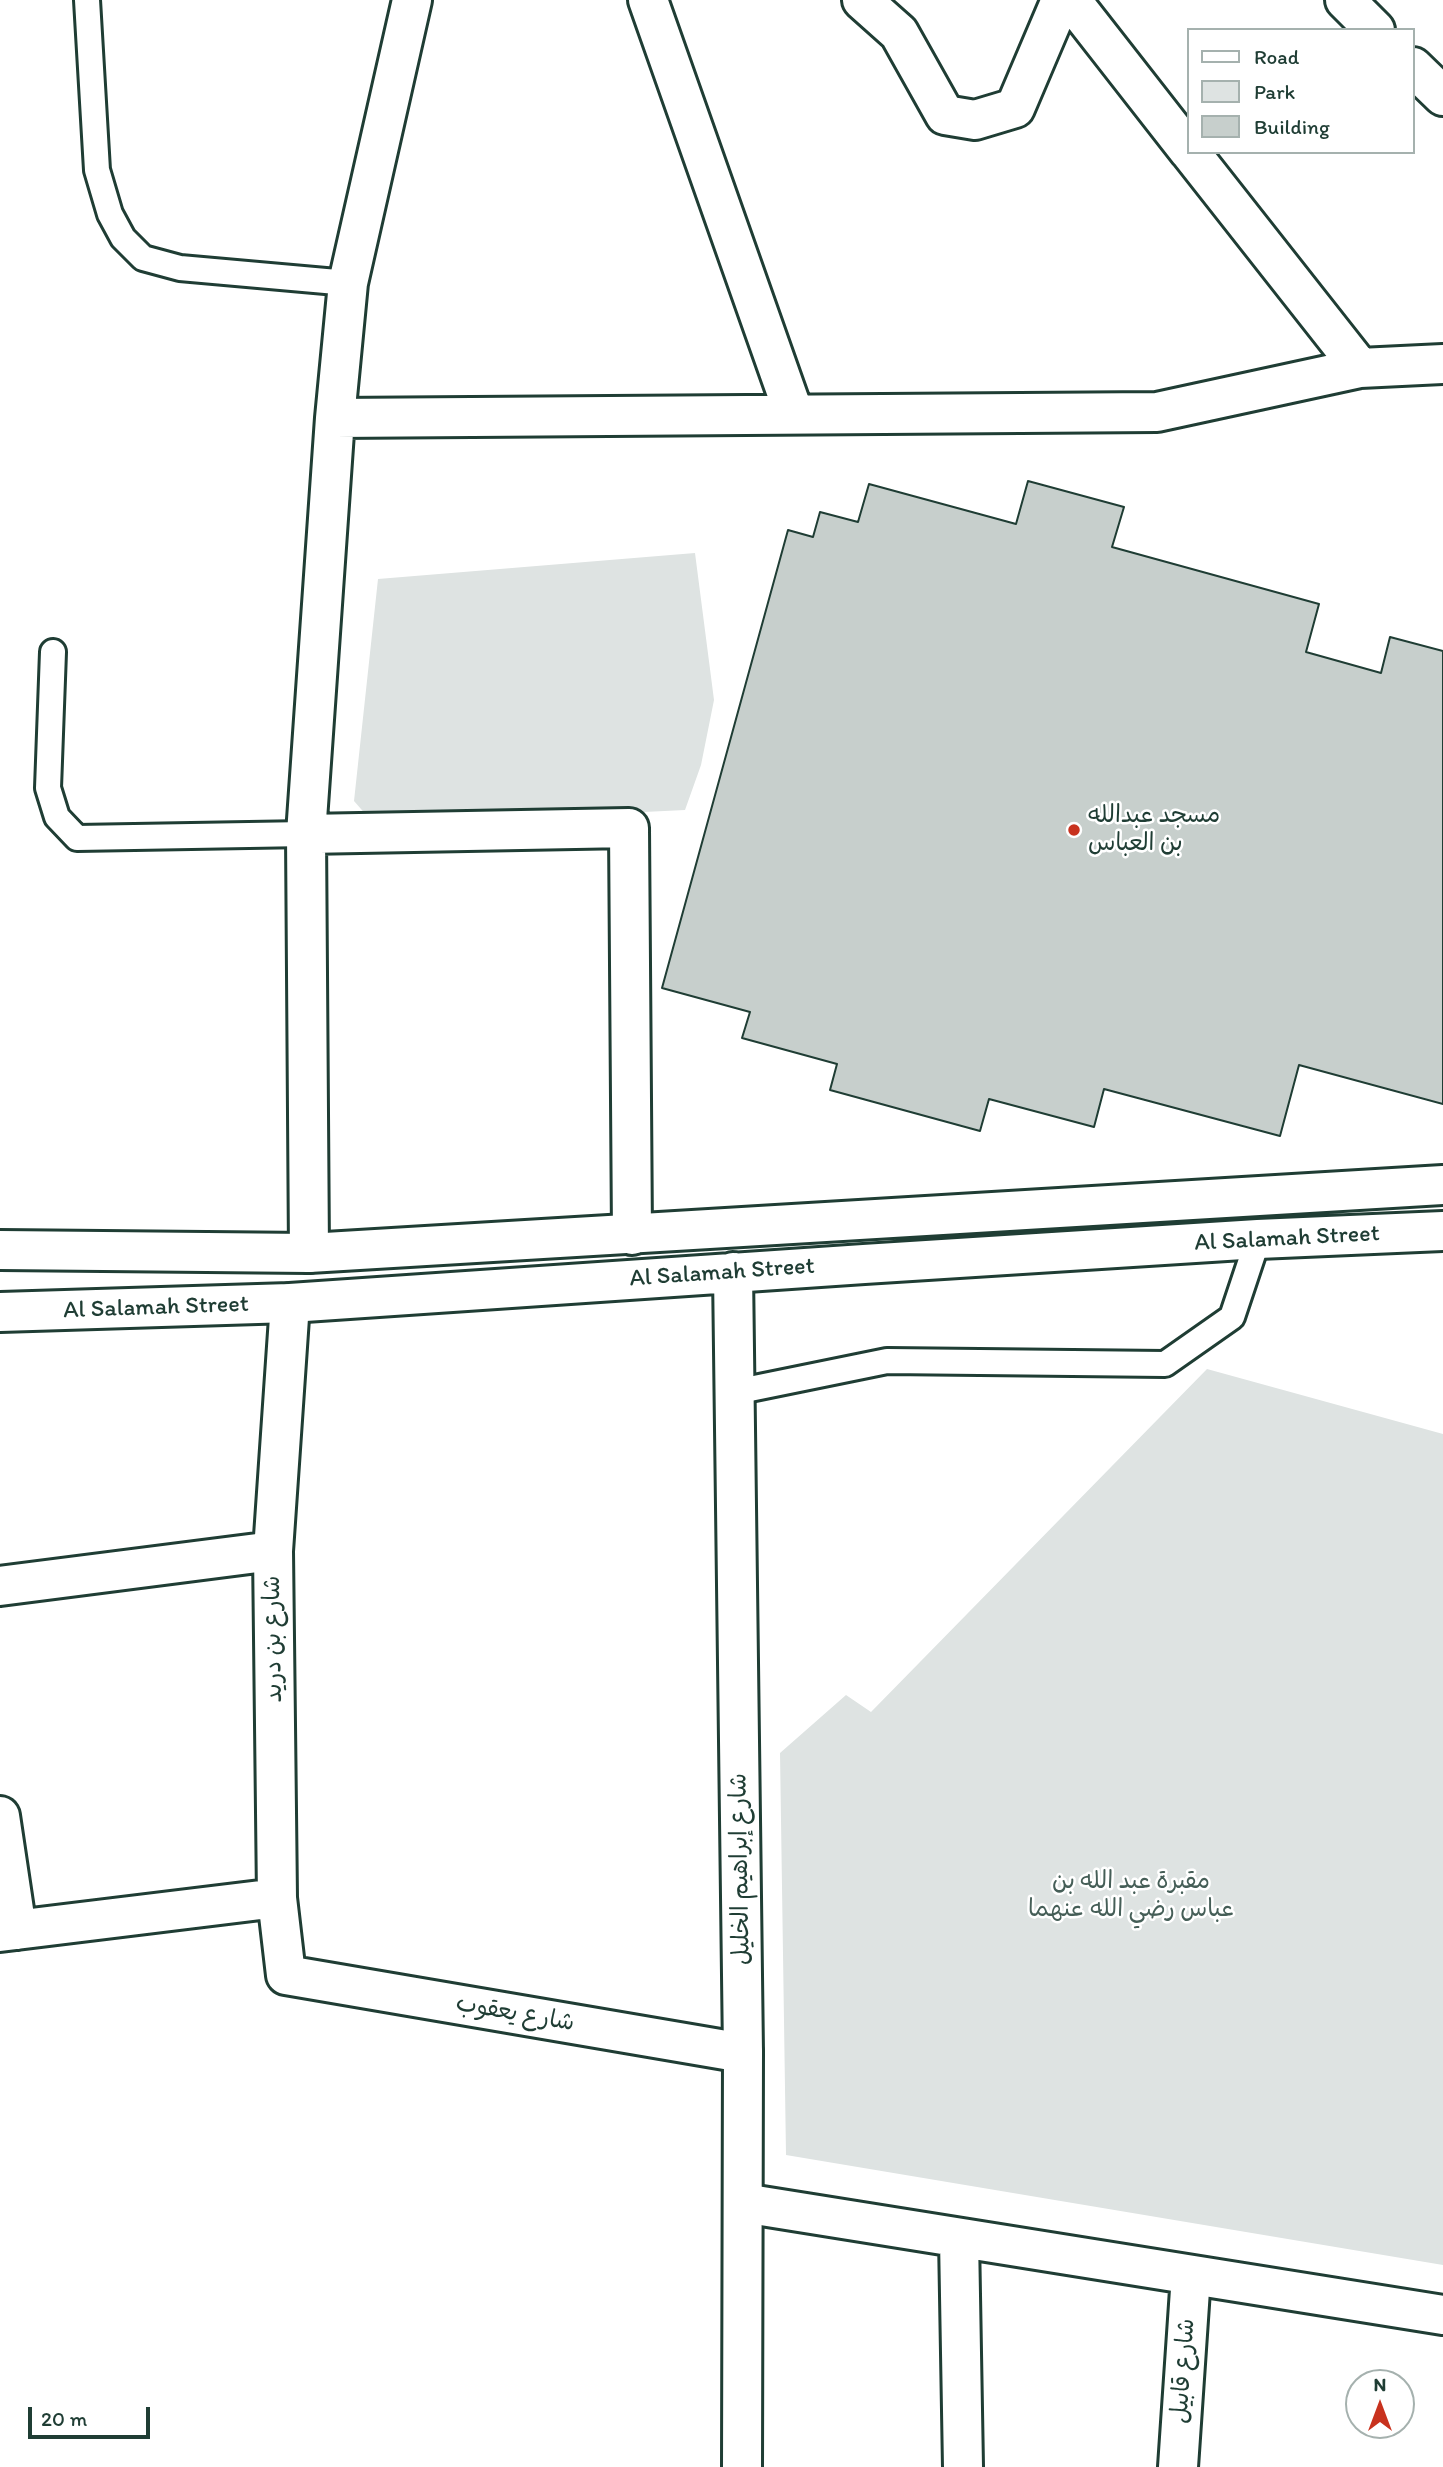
<!DOCTYPE html>
<html>
<head>
<meta charset="utf-8">
<style>
	body { margin:0 }
	#map { position:relative; width:1443px; height:2467px; overflow:hidden; background:#fff; font-family:Itim,sans-serif }
	canvas { display:block }
	.legend { position:absolute; left:1187px; top:28px; width:228px; height:126px; box-sizing:border-box; background:#fff; border:2px solid #a5b1ae; margin:0; padding:9px 12px; list-style:none; font-size:21px; color:#1f3d34 }
	.legend li { display:flex; align-items:center; gap:14px; height:35px }
	.legend b { width:35px; border:2px solid #a5b1ae }
	.north { position:absolute; left:1345px; top:2369px; width:70px; height:70px; box-sizing:border-box; background:#fff; border:2px solid #a5b1ae; border-radius:50%; rotate:0deg; font-size:19px; font-weight:700; line-height:28px; text-align:center; color:#1f3d34 }
	.north::after { content:''; display:block; margin:auto; width:24px; height:32px; background:#c8321e; clip-path:polygon(50% 0,100% 100%,50% 72%,0 100%) }
	.scale { position:absolute; left:28px; top:2407px; width:122px; height:32px; box-sizing:border-box; border:4px solid #1f3d34; border-top:0; padding-left:9px; font-size:21px; line-height:24px; white-space:nowrap; color:#1f3d34; -webkit-text-stroke:5px #fff; paint-order:stroke }
</style>
</head>
<body>
<div id="map">
<canvas width="1443" height="2467"></canvas>
<ul class="legend">
<li><b style="height:9px;background:#fff"></b>Road</li>
<li><b style="height:19px;background:#dee3e2"></b>Park</li>
<li><b style="height:19px;background:#c7cfcc"></b>Building</li>
</ul>
<div class="north">N</div>
<div class="scale">20 m</div>
</div>
<script>
const ctx = document.querySelector('canvas').getContext('2d');
ctx.lineJoin = 'round';
function fill(path, color) { ctx.fillStyle = color; ctx.fill(path, 'evenodd'); }
const shape = rows => new Path2D(rows.map(r => 'M' + r).join(''));
function trace(path, color, width, dash) { ctx.strokeStyle = color; ctx.lineWidth = width; ctx.lineCap = dash ? 'butt' : 'round'; ctx.setLineDash(dash || []); ctx.stroke(path); }
function write(font, color, halo, rows, align = 'center') {
  ctx.font = font + ' Itim,"Playpen Sans Arabic",sans-serif'; ctx.lineWidth = 5; ctx.setLineDash([]); ctx.textBaseline = 'middle'; ctx.strokeStyle = halo; ctx.fillStyle = color; for (const [text, x, y, turn = 0] of rows) {
    ctx.save(); ctx.translate(x, y); ctx.rotate((+turn || 0) * Math.PI / 180); ctx.textAlign = isNaN(turn) ? turn : align; if (halo) ctx.strokeText(text, 0, 0); ctx.fillText(text, 0, 0); ctx.restore();
  }
}
fill(shape([
	[695,553,714,700,701,765,685,810,375,825,354,801,378,579],
	[1207,1369,1443,1434,1443,2265,786,2155,780,1753,846,1695,871,1712]
]), '#dee3e2');
const building = shape([
	[1028,481,1124,507,1112,547,1319,604,1306,652,1381,673,1390,637,1443,651,1443,1104,1299,1065,1280,1136,1104,1089,1094,1127,989,1099,980,1131,830,1090,837,1064,742,1038,750,1012,662,988,788,530,813,537,820,512,858,522,869,484,1016,524,1028,481]
]);
fill(building, '#c7cfcc');
trace(building, '#1f3d34', 2);
const lane = shape([
	[87,0,97,170,110,214,123,238,143,258,180,268,348,283],
	[53,652,48,788,57,817,77,838,306,834],
	[735,1392,887,1361,1165,1364,1232,1317,1258,1239]
]);
const street = shape([
	[648,0,794,414],
	[862,0,899,33,945,115,975,120,1015,108,1061,0],
	[1071,0,1189,151],
	[1345,0,1375,30],
	[1413,67,1443,96],
	[1190,152,1360,368],
	[335,418,1157,412,1360,368,1443,364],
	[306,834,629,828,632,1235],
	[309,1253,306,834,335,418,348,283,412,0],
	[290,1303,273,1551,277,1898,286,1975,743,2053],
	[0,1586,273,1551],
	[0,1816,17,1930],
	[0,1932,277,1898],
	[743,2203,1443,2315],
	[959,2238,963,2467],
	[1178,2467,1191,2275]
]);
const secondary = shape([
	[0,1250,309,1253,1443,1185],
	[733,1272,743,2053,742,2467],
	[0,1312,290,1303,864,1264,1258,1239,1443,1231]
]);
trace(lane, '#1f3d34', 30);
trace(street, '#1f3d34', 44);
trace(secondary, '#1f3d34', 44);
trace(lane, '#fff', 24);
trace(street, '#fff', 38);
trace(secondary, '#fff', 38);
for (const [x, y, r, color] of [
	[1074,830,7,"#c8321e"]
]) { const dot = new Path2D(); dot.arc(x, y, r, 0, 2 * Math.PI); ctx.fillStyle = color; ctx.fill(dot); trace(dot, '#fff', 2.5); }
write('24px', '#1f3d34', '#fff', [
	["مسجد عبدالله",1088,816],
	["بن العباس",1088,844]
], 'left');
write('24px', '#1f3d34', '#fff', [
	["Al Salamah Street",1287,1239,-3],
	["Al Salamah Street",722,1273,-4],
	["Al Salamah Street",156,1308,-2],
	["شارع بن دريد",274,1639,-91],
	["شارع إبراهيم الخليل",741,1869,-91],
	["شارع يعقوب",515,2014,10],
	["شارع قابيل",1184,2371,-86]
]);
write('24px', '#455e57', '#fff', [
	["مقبرة عبد الله بن",1131,1882],
	["عباس رضي الله عنهما",1131,1910]
]);
</script>
</body>
</html>
